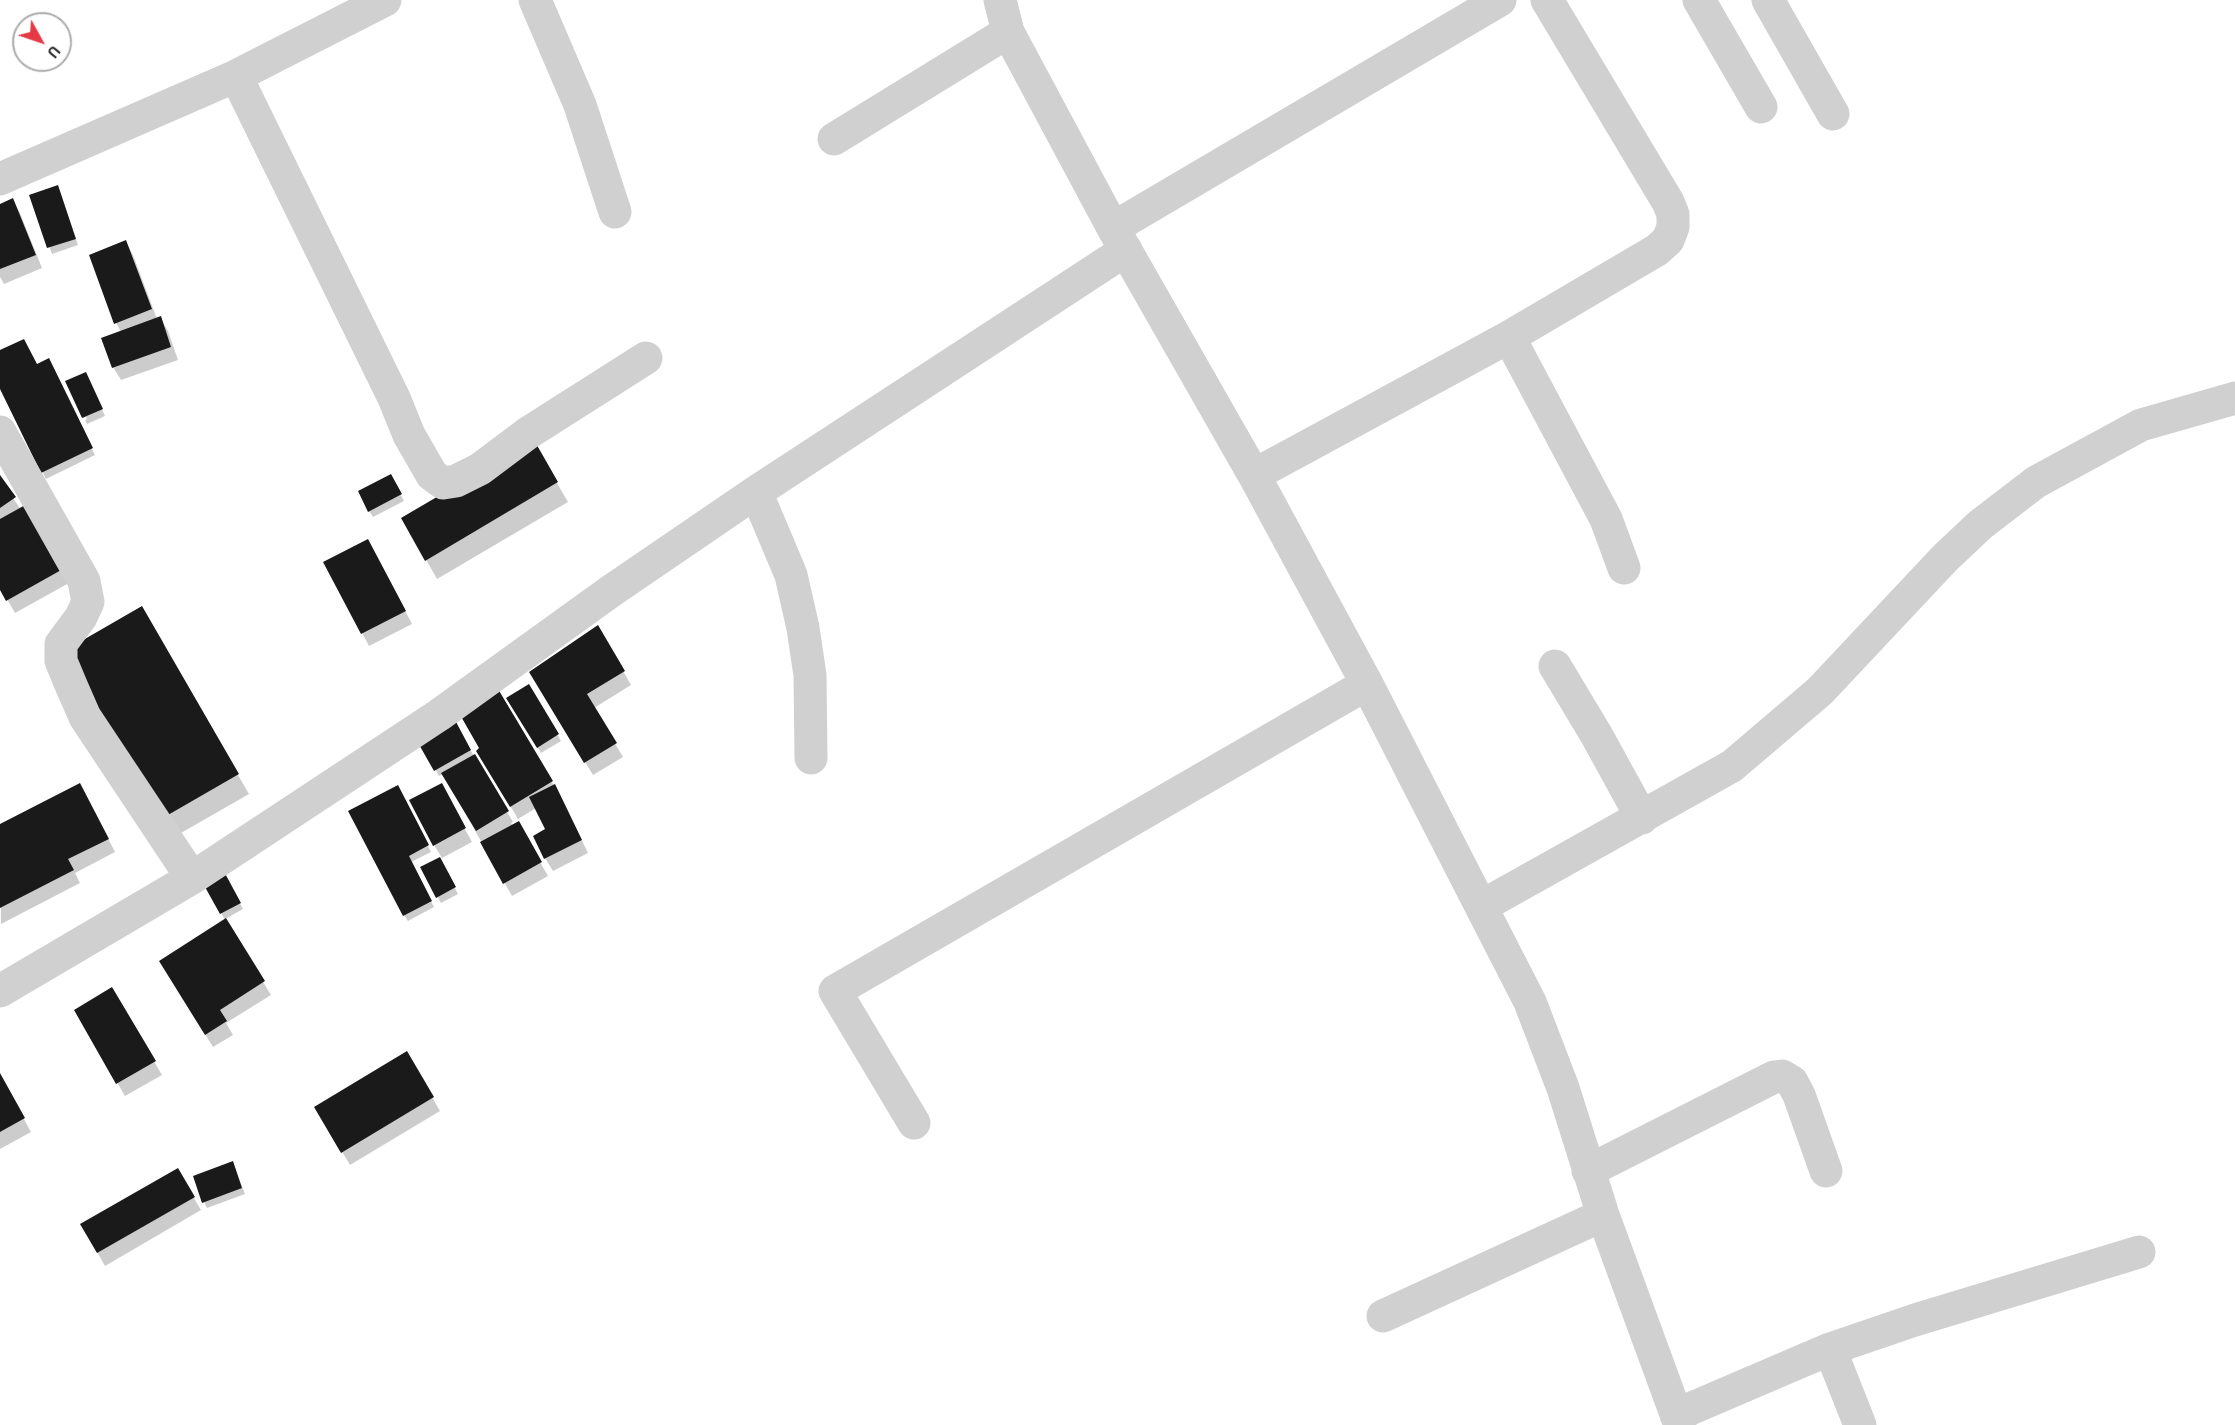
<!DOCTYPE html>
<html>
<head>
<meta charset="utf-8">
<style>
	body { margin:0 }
	#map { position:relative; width:2235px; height:1425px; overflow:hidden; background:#fff; font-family:"Titillium Web",sans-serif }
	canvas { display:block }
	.north { position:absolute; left:12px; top:12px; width:60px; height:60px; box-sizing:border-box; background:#fff; border:2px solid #adadad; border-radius:50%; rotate:130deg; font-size:16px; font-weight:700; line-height:24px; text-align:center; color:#333 }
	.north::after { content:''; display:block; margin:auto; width:21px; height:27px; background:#e63946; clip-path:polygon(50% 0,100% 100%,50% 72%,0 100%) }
</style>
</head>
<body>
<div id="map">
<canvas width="2235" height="1425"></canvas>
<div class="north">U</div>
</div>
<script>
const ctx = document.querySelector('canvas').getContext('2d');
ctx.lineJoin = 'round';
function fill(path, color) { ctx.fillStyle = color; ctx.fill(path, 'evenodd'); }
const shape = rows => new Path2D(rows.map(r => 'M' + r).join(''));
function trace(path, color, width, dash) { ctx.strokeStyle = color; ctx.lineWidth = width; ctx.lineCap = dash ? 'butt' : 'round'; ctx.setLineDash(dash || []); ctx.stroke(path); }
fill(shape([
	[57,187,78,245,52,254,31,196],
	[13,200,20,213,42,268,4,284,0,277,0,205],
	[126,242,133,255,157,319,160,318,168,331,178,360,121,380,113,367,121,332,116,323],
	[89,380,105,416,87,424,85,420,87,419,86,417,83,418,67,382],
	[85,435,95,455,46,479,30,447],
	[533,442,568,502,437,579,403,519],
	[391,476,404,501,373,517,369,511],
	[0,478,69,583,15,613,0,587],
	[375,553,412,624,369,646,325,563],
	[141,608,249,794,174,837,66,652],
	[598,627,631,685,594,708,623,757,593,775,538,686],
	[528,686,561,741,541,753,508,698],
	[454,722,513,822,511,823,513,826,518,823,548,876,512,896,443,774,439,776,419,742],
	[518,725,562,799,588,853,553,871,545,858,548,830,536,808,518,819,478,751],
	[398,787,431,852,411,862,434,907,408,921,404,915],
	[87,798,115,852,75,873,80,883,1,924,0,826],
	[448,798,472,842,442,858,434,845],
	[440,859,458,894,441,903,422,868],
	[220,868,243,909,225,919,271,995,226,1023,233,1035,213,1047,168,974,225,920,202,879],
	[112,989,162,1075,125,1096,76,1011],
	[407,1054,440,1111,350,1165,316,1108],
	[0,1075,31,1132,0,1149],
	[235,1168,245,1194,207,1208,204,1202],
	[177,1170,201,1210,105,1266,82,1225]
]), '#0003');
fill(shape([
	[58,185,76,239,47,248,29,195],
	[13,198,36,255,0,269,0,204],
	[126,240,152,309,114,324,89,255],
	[161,316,171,347,112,368,101,338],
	[24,339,37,364,49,358,93,448,41,473,0,389,0,350],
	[86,372,103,409,82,418,65,381],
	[534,440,558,482,425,561,401,518],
	[391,474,402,494,368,512,358,491],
	[0,475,16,497,0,508],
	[27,504,63,569,6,601,0,590,0,519],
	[368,539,406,611,361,634,323,562],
	[142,606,239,774,161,819,64,651],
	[598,625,625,671,587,694,617,743,584,763,529,672],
	[529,684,559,734,537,748,506,698],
	[498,689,553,781,510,807,476,751,479,748,459,713],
	[455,720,471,750,434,771,417,741],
	[475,754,509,811,476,831,441,773],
	[80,783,109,839,68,859,74,870,0,908,0,824],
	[442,783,466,828,433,846,409,800],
	[555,784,582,840,544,859,533,836,545,829,529,797],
	[398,785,429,845,409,856,432,901,403,916,348,811],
	[519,821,542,862,503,884,480,842],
	[440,857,456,887,436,898,420,867],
	[221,866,241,903,220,914,200,878],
	[226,918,265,981,220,1010,227,1021,205,1035,159,961],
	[112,987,156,1061,116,1084,74,1010],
	[407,1051,434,1097,341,1153,314,1107],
	[0,1073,25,1118,0,1132],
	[233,1161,242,1188,202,1203,193,1176],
	[178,1168,195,1197,97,1253,80,1224]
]), '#1a1a1a');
trace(shape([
	[535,0,580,105,615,212],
	[1000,0,1008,32,1113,228,1254,475,1367,684,1530,1002,1563,1088,1603,1215,1680,1425],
	[1699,0,1761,107],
	[1768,0,1833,114],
	[236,76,394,398,409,435,432,475,443,483,456,481,480,469,528,433,646,358],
	[834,139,1008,32],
	[0,179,236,76,385,0],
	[1113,228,1500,0],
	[1509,337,1606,519,1624,568],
	[0,432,84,581,88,602,81,617,61,644,61,661,71,685,85,717,192,878],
	[1254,475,1509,337,1657,250,1668,240,1673,227,1673,214,1668,202,1547,0],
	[756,492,791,575,803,628,810,675,811,758],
	[1555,666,1597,736,1642,818],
	[1482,906,1732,766,1820,691,1945,558,1980,525,2036,482,2141,425,2235,398],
	[0,991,192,878,439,715,611,591,756,492,1126,250],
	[914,1123,835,991,1367,684],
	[1588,1171,1774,1077,1782,1076,1792,1082,1799,1095,1826,1171],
	[1383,1316,1603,1215],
	[1830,1349,1860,1425],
	[1676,1415,1830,1349,1915,1320,2139,1252]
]), '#d0d0d0', 33);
</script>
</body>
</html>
